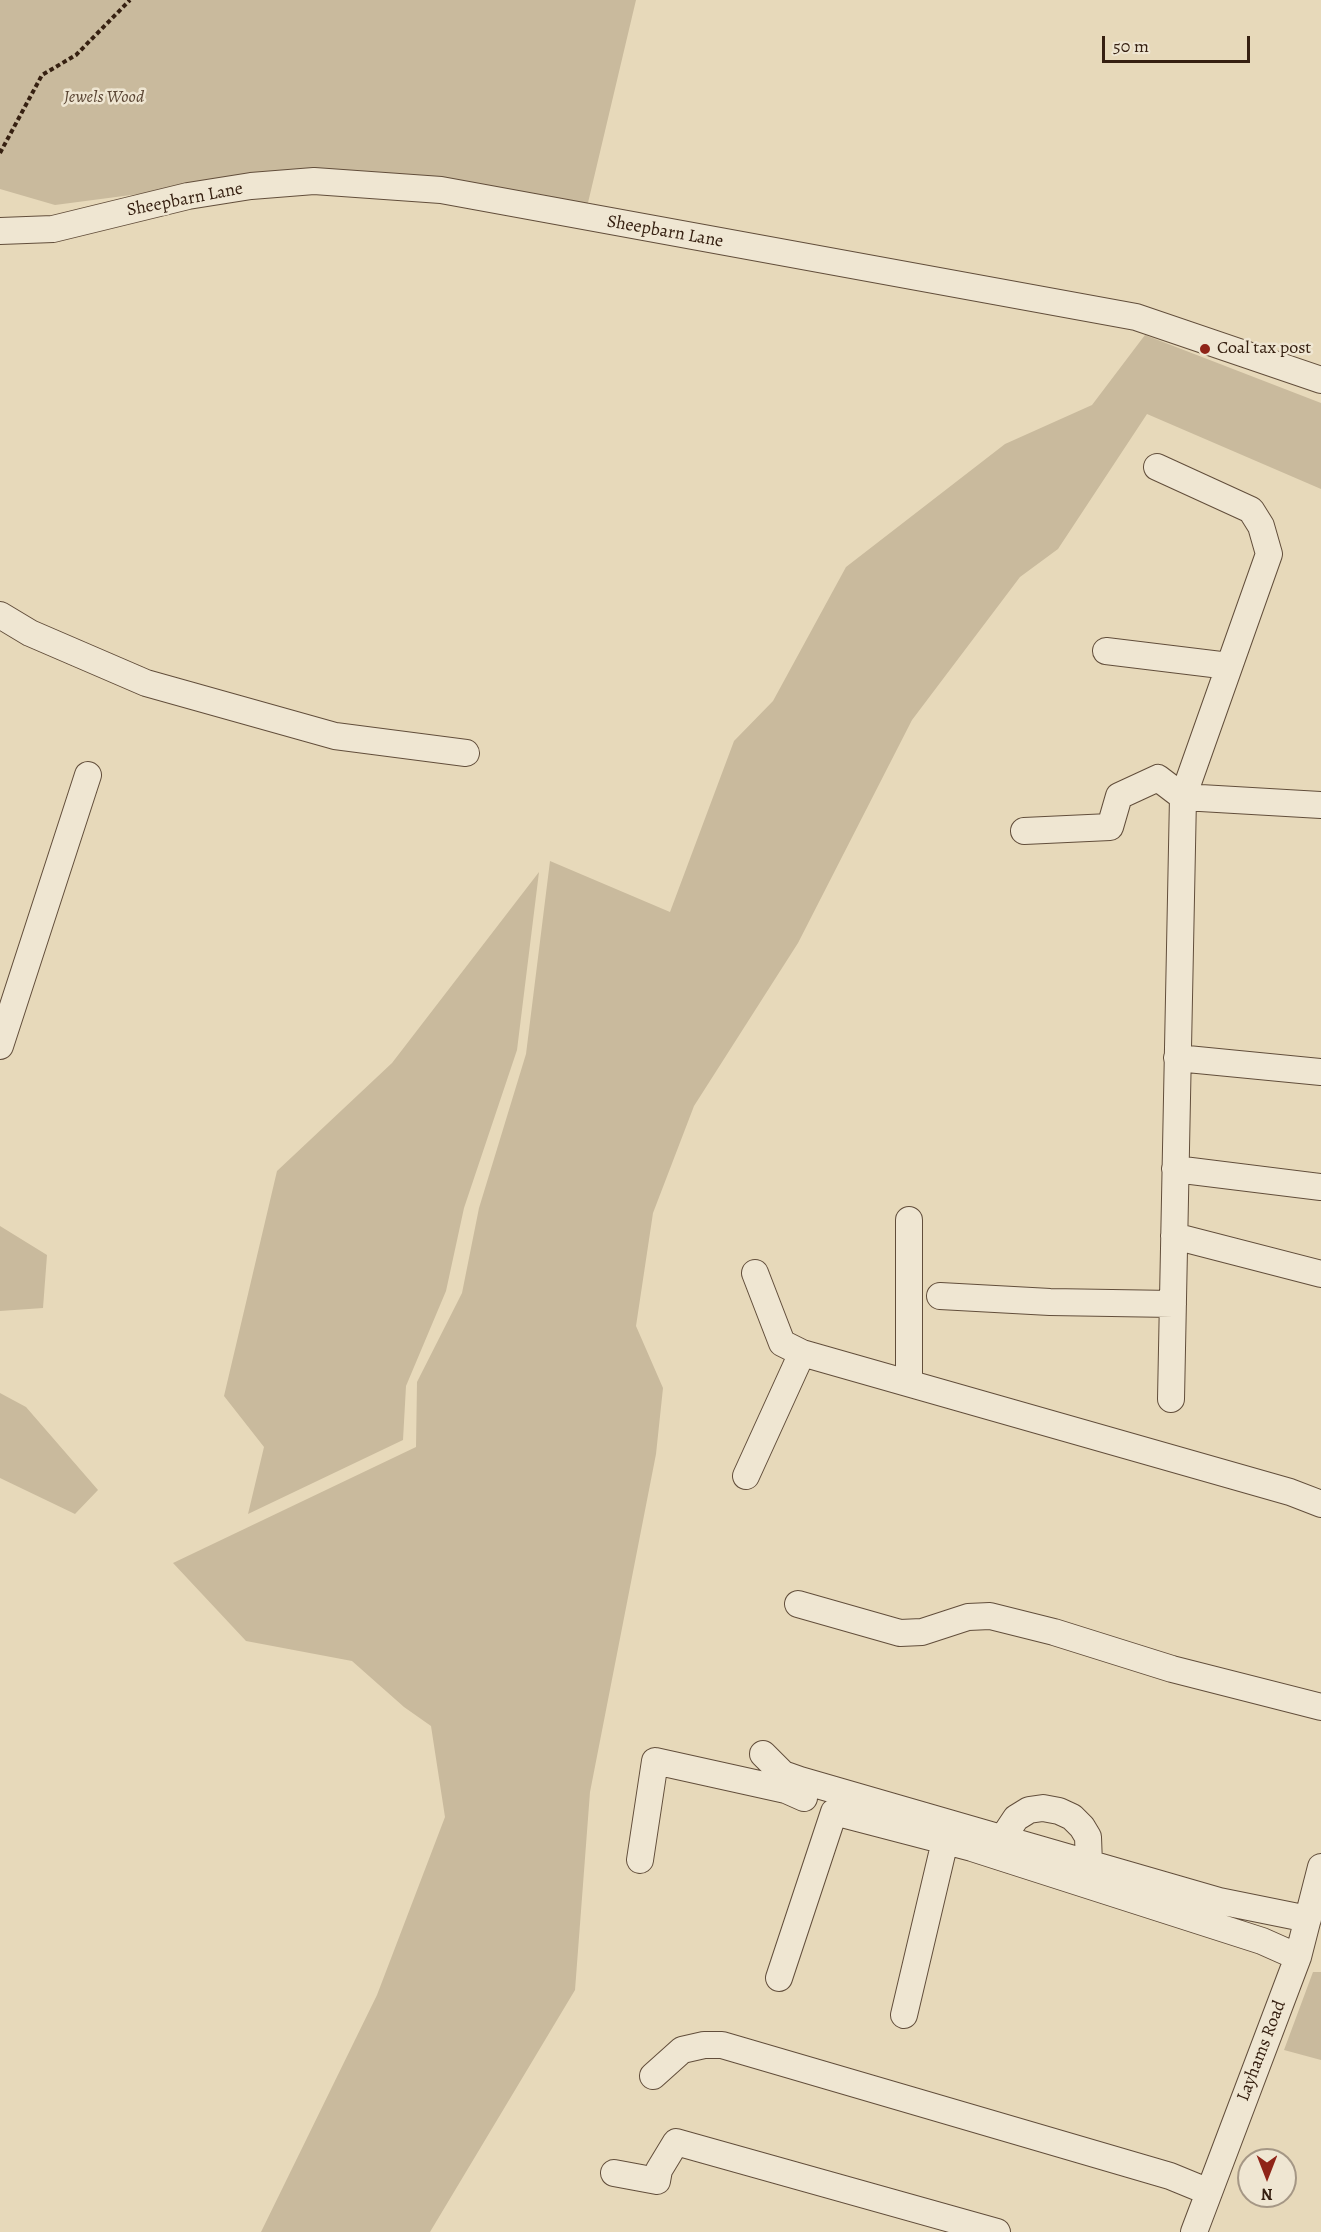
<!DOCTYPE html>
<html>
<head>
<meta charset="utf-8">
<style>
	body { margin:0 }
	#map { position:relative; width:1321px; height:2232px; overflow:hidden; background:#e7d9ba; font-family:Alegreya,serif }
	canvas { display:block }
	.north { position:absolute; left:1237px; top:2148px; width:60px; height:60px; box-sizing:border-box; background:#efe6d2; border:2px solid #a59785; border-radius:50%; rotate:180deg; font-size:16px; font-weight:700; line-height:24px; text-align:center; color:#362011 }
	.north::after { content:''; display:block; margin:auto; width:21px; height:27px; background:#8f2418; clip-path:polygon(50% 0,100% 100%,50% 72%,0 100%) }
	.scale { position:absolute; left:1102px; top:36px; width:148px; height:27px; box-sizing:border-box; border:3px solid #362011; border-top:0; padding-left:8px; font-size:18px; line-height:21px; white-space:nowrap; color:#362011; -webkit-text-stroke:4px #efe6d2; paint-order:stroke }
</style>
</head>
<body>
<div id="map">
<canvas width="1321" height="2232"></canvas>
<div class="north">N</div>
<div class="scale">50 m</div>
</div>
<script>
const ctx = document.querySelector('canvas').getContext('2d');
ctx.lineJoin = 'round';
function fill(path, color) { ctx.fillStyle = color; ctx.fill(path, 'evenodd'); }
const shape = rows => new Path2D(rows.map(r => 'M' + r).join(''));
function trace(path, color, width, dash) { ctx.strokeStyle = color; ctx.lineWidth = width; ctx.lineCap = dash ? 'butt' : 'round'; ctx.setLineDash(dash || []); ctx.stroke(path); }
function write(font, color, halo, rows, align = 'center') {
  ctx.font = font + ' Alegreya,serif'; ctx.lineWidth = 5; ctx.setLineDash([]); ctx.textBaseline = 'middle'; ctx.strokeStyle = halo; ctx.fillStyle = color; for (const [text, x, y, turn = 0] of rows) {
    ctx.save(); ctx.translate(x, y); ctx.rotate((+turn || 0) * Math.PI / 180); ctx.textAlign = isNaN(turn) ? turn : align; if (halo) ctx.strokeText(text, 0, 0); ctx.fillText(text, 0, 0); ctx.restore();
  }
}
fill(shape([
	[0,0,636,0,587,207,314,171,55,205,0,189],
	[1145,335,1321,403,1321,489,1147,414,1058,549,1020,577,912,720,798,943,694,1106,653,1213,636,1326,663,1388,656,1454,590,1792,575,1990,430,2232,261,2232,377,1995,445,1817,431,1726,404,1707,352,1661,246,1641,173,1563,416,1447,417,1382,462,1293,479,1208,526,1054,550,861,670,912,734,741,773,701,846,567,1005,444,1092,405],
	[539,872,517,1050,464,1208,446,1291,406,1386,403,1440,248,1514,264,1447,224,1396,277,1171,392,1063],
	[0,1226,47,1255,43,1308,0,1311],
	[0,1393,26,1407,98,1490,75,1514,0,1478],
	[1313,1972,1321,1972,1321,2060,1284,2050]
]), '#c9ba9d');
const minor = shape([
	[0,231,53,229,188,196,251,186,314,181,441,190,1136,317,1321,380],
	[0,615,30,633,146,683,335,736,466,753],
	[1106,651,1229,666],
	[1024,831,1110,827,1119,796,1158,778,1183,797,1269,554,1261,526,1251,510,1157,467],
	[0,1046,88,775],
	[1177,1058,1321,1072],
	[1175,1169,1321,1187],
	[909,1220,909,1382],
	[1174,1236,1321,1274],
	[755,1273,782,1343,802,1353,1290,1492,1321,1504],
	[940,1296,1050,1302,1173,1304],
	[1171,1399,1183,797,1321,805],
	[746,1476,802,1353],
	[798,1604,900,1633,922,1632,968,1617,990,1616,1054,1632,1172,1669,1321,1707],
	[763,1754,783,1774,800,1780,1219,1901,1308,1919],
	[1002,1839,1016,1818,1029,1810,1043,1808,1059,1811,1072,1817,1082,1827,1088,1837,1089,1864],
	[640,1860,655,1761,786,1790,804,1798],
	[779,1978,834,1812,972,1848,1262,1941,1298,1957],
	[904,2015,945,1841],
	[653,2076,682,2050,704,2045,722,2045,1170,2176,1209,2192],
	[614,2173,657,2181,659,2170,676,2142,997,2232],
	[1194,2232,1298,1957,1321,1867]
]);
trace(minor, '#624e3b', 28);
trace(shape([
	[0,153,42,75,76,55,130,0]
]), '#362011', 4, [4.5, 3]);
trace(minor, '#efe6d2', 26);
for (const [x, y, r, color] of [
	[1205,349,6,"#8f2418"]
]) { const dot = new Path2D(); dot.arc(x, y, r, 0, 2 * Math.PI); ctx.fillStyle = color; ctx.fill(dot); trace(dot, '#efe6d2', 2); }
write('italic 18px', '#5b4634', '#efe6d2', [
	["Jewels Wood",104,98]
]);
write('18px', '#362011', '#efe6d2', [
	["Sheepbarn Lane",185,200,-11],
	["Sheepbarn Lane",665,232,10],
	["Layhams Road",1262,2051,-69]
]);
write('18px', '#362011', '#efe6d2', [
	["Coal tax post",1217,349]
], 'left');
</script>
</body>
</html>
